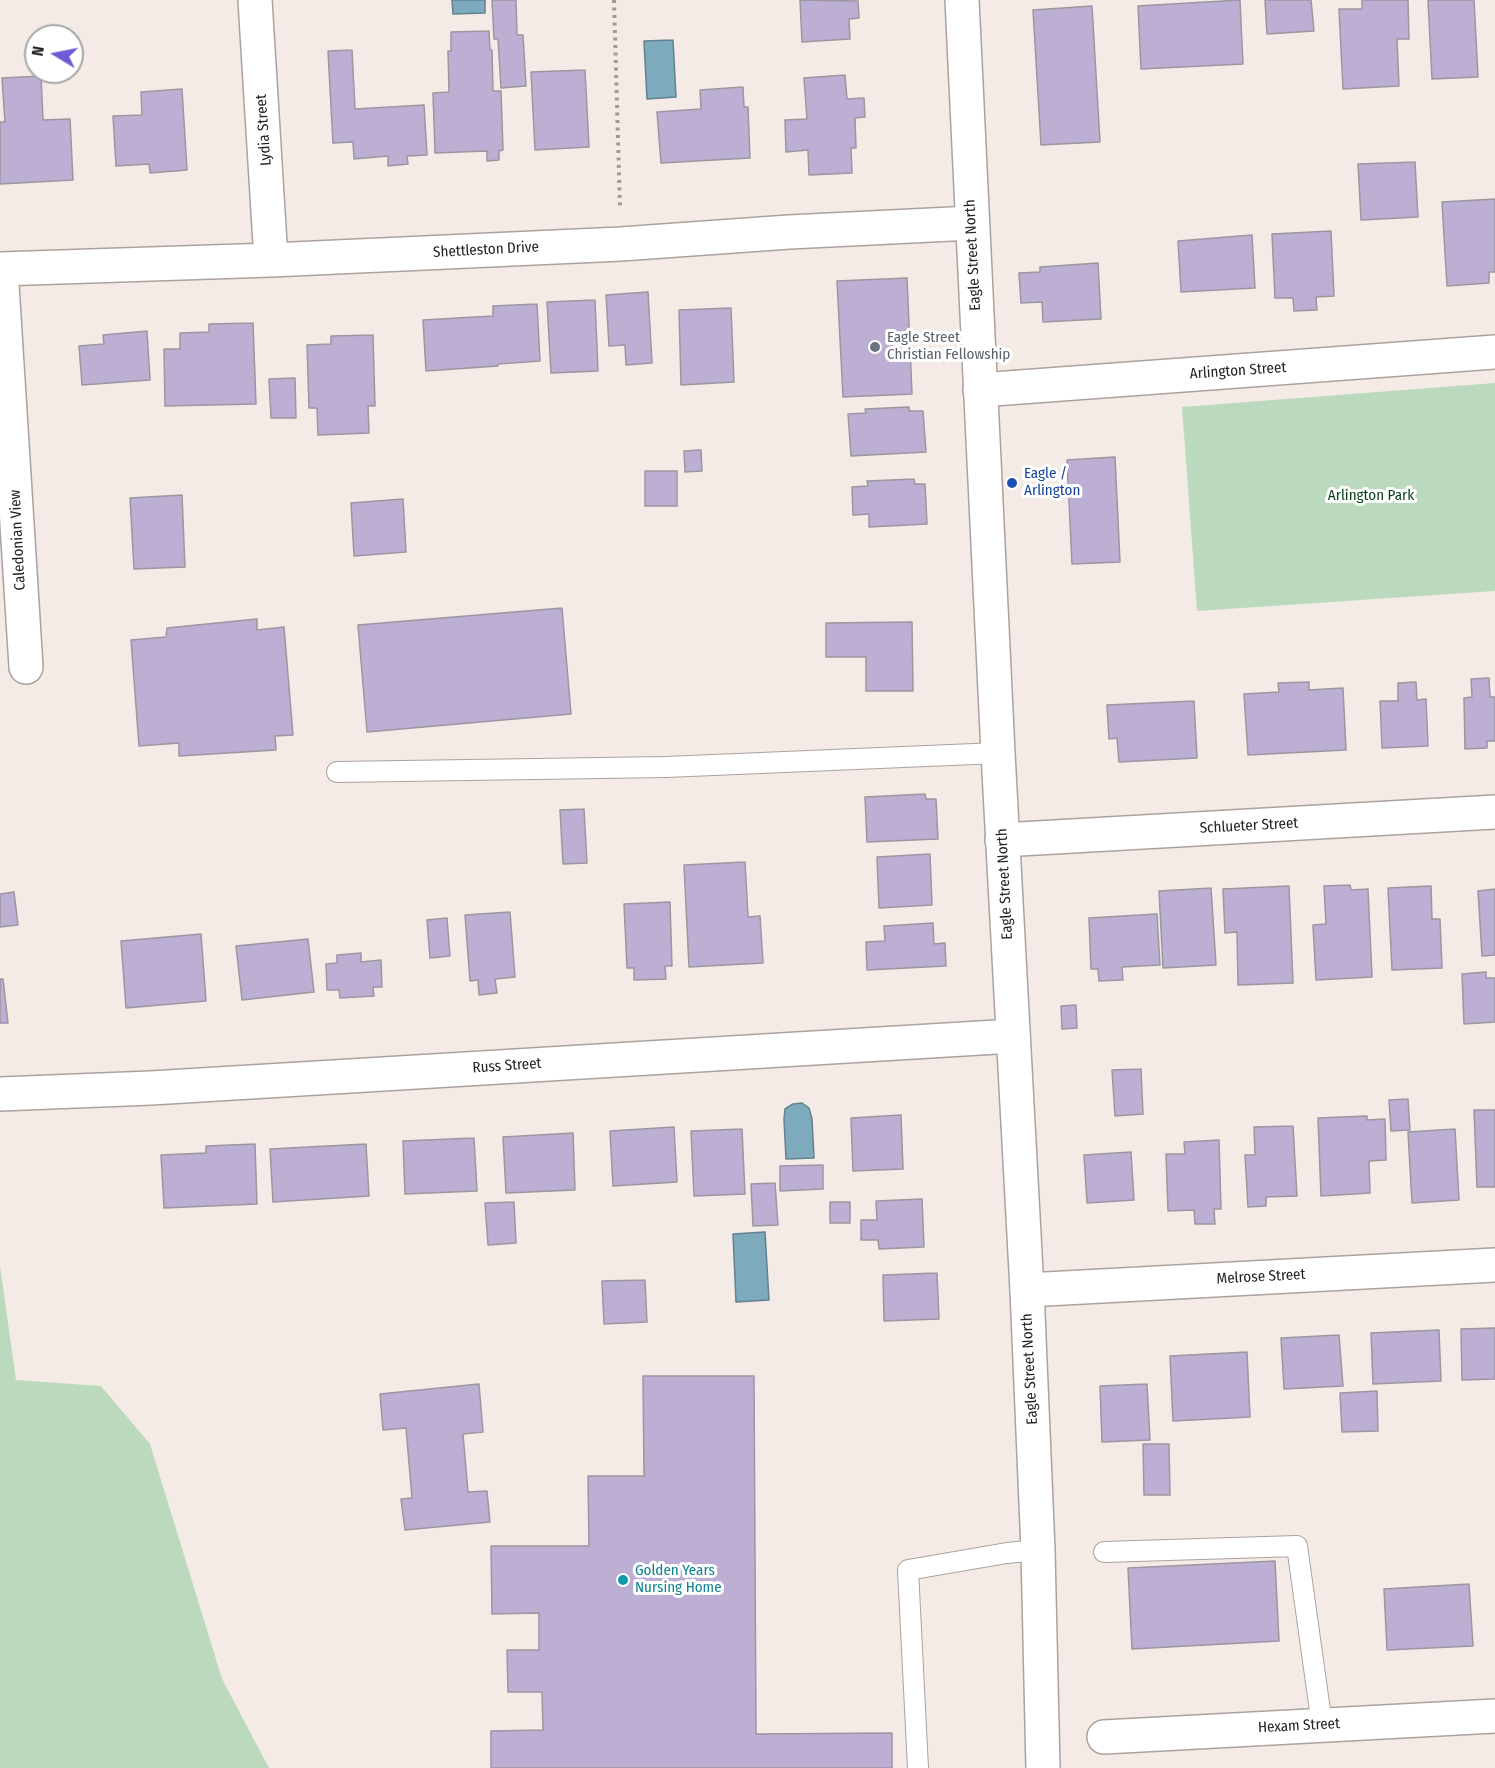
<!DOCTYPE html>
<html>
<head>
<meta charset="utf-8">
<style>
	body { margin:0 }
	#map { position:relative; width:1495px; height:1768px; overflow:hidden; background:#f4ebe6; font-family:"Fira Sans Condensed",sans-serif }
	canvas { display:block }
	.north { position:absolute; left:24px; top:24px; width:60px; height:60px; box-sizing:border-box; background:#fff; border:2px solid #a8a7a6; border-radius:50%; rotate:280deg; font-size:16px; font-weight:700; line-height:24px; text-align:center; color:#252220 }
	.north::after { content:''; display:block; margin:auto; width:21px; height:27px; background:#715ad4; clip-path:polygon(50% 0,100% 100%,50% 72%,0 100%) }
</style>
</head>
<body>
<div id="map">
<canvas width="1495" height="1768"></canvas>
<div class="north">N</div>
</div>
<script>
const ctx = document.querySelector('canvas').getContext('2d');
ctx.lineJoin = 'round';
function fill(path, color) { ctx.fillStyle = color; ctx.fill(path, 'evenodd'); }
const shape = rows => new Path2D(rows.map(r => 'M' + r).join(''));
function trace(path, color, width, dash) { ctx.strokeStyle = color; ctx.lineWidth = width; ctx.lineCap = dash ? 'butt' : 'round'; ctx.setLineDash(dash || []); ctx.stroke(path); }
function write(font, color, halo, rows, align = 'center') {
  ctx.font = font + ' "Fira Sans Condensed",sans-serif'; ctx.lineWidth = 6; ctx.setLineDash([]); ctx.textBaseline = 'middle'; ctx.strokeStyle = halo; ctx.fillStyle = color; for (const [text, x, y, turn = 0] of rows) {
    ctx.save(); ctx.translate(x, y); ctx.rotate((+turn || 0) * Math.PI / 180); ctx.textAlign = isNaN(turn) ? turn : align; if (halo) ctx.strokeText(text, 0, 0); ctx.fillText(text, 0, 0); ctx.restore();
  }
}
fill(shape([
	[1495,383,1495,591,1197,611,1182,407],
	[0,1266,16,1380,101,1386,150,1444,222,1679,269,1768,0,1768]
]), '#bbdabd');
const water = shape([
	[452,0,485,0,485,13,453,14,452,0],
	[673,40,676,97,647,99,644,41,673,40],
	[802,1103,809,1108,812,1119,814,1158,786,1159,784,1119,785,1109,793,1104,802,1103],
	[765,1232,769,1300,736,1302,733,1234,765,1232]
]);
fill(water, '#7daabd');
trace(water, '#63818e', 1.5);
const building = shape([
	[492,0,516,0,517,35,523,35,526,86,501,88,498,39,494,39,492,0],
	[800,0,858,1,859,18,849,19,850,39,802,42,800,0],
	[1240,0,1243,64,1141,69,1138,6,1240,0],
	[1265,0,1311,0,1314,31,1267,34,1265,0],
	[1362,0,1408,0,1409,39,1397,39,1399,86,1343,89,1339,9,1362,9,1362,0],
	[1428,0,1474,0,1478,77,1432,79,1428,0],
	[1092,6,1100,142,1041,145,1033,10,1092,6],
	[489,31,490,50,492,50,493,91,501,91,503,150,499,151,499,160,487,161,487,151,435,153,433,93,449,92,448,51,451,51,451,32,489,31],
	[352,50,355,109,424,105,427,155,407,156,408,164,388,166,388,156,354,159,353,142,333,143,328,51,352,50],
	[585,70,589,147,535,150,531,72,585,70],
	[845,75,847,99,864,98,865,117,855,118,856,148,851,148,852,173,809,175,808,150,786,152,785,120,807,119,804,78,845,75],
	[41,76,43,120,70,119,73,180,0,184,0,122,5,122,2,78,41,76],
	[743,87,744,107,748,107,750,158,661,163,657,112,701,109,700,90,743,87],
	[182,89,187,170,150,173,149,164,116,166,113,116,142,115,141,92,182,89],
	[1415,162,1418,217,1361,220,1358,164,1415,162],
	[1495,199,1495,272,1489,272,1489,283,1447,286,1442,202,1495,199],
	[1331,231,1334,296,1316,297,1317,310,1294,311,1293,298,1275,298,1272,234,1331,231],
	[1252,235,1255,288,1181,292,1178,241,1252,235],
	[1098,263,1101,319,1043,322,1042,302,1021,303,1019,273,1040,272,1040,267,1098,263],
	[907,278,912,394,843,397,837,281,907,278],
	[648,292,652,363,626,365,625,345,609,346,606,295,648,292],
	[595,300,598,371,551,373,547,302,595,300],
	[537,304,540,361,498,364,498,366,426,371,423,320,493,316,493,306,537,304],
	[731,308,734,382,681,385,679,310,731,308],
	[253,323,256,404,165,406,164,349,180,349,180,333,209,332,209,324,253,323],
	[147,331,150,380,82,385,79,346,104,344,103,335,147,331],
	[373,335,375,406,368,406,369,433,318,435,317,408,309,408,307,345,331,344,331,336,373,335],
	[295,378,296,418,271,418,269,379,295,378],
	[909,407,909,411,923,411,926,452,851,456,848,414,866,413,865,409,909,407],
	[701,450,702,471,685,472,684,451,701,450],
	[1115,457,1120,562,1072,564,1067,460,1115,457],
	[645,471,677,471,677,506,645,506,645,471],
	[914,479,915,484,925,484,927,524,869,527,869,514,853,515,852,487,868,486,867,481,914,479],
	[182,495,185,567,134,569,130,498,182,495],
	[403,499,406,552,354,556,351,503,403,499],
	[562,608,571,714,367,732,358,625,562,608],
	[257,619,257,630,284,627,293,735,275,736,276,750,179,756,179,743,139,746,131,640,166,637,167,628,257,619],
	[912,622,913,691,866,691,866,657,826,657,826,623,912,622],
	[1489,678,1490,697,1495,697,1495,741,1487,741,1487,748,1465,749,1464,698,1472,697,1471,679,1489,678],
	[1309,682,1309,690,1343,688,1346,750,1248,755,1244,694,1279,692,1278,683,1309,682],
	[1416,682,1417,700,1426,699,1428,746,1382,748,1380,701,1398,701,1398,683,1416,682],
	[1194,701,1197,758,1119,762,1117,738,1109,739,1107,705,1194,701],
	[925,794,926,799,936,799,938,839,867,842,865,797,925,794],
	[584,809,587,863,563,864,560,810,584,809],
	[930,854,932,905,879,908,877,857,930,854],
	[745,862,748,917,760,916,763,963,689,967,684,865,745,862],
	[1350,885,1351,890,1368,889,1372,977,1316,980,1313,925,1326,924,1324,886,1350,885],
	[1289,886,1293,983,1238,985,1237,932,1225,933,1223,889,1289,886],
	[1431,886,1432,919,1440,919,1442,968,1392,970,1388,888,1431,886],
	[1211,888,1216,965,1163,968,1159,891,1211,888],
	[1495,889,1495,955,1482,956,1478,891,1495,889],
	[14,892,18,925,0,927,0,894,14,892],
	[670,902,672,966,665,966,666,979,634,980,634,968,627,968,624,904,670,902],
	[510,912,515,977,495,979,497,993,479,995,478,980,470,981,465,915,510,912],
	[1157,914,1160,965,1122,967,1123,980,1099,981,1098,969,1091,969,1089,918,1157,914],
	[447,918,450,956,430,958,427,920,447,918],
	[933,923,934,944,945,943,946,966,867,970,866,942,885,941,884,926,933,923],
	[201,934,206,1001,126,1008,121,941,201,934],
	[308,939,314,992,242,1000,236,946,308,939],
	[361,953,361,962,381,960,382,987,373,987,374,996,340,998,339,990,327,990,326,964,337,963,337,955,361,953],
	[1486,972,1486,978,1495,978,1495,1022,1464,1024,1462,974,1486,972],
	[0,979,3,979,8,1023,0,1023,0,979],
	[1076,1005,1077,1028,1062,1029,1061,1006,1076,1005],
	[1141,1069,1143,1114,1115,1116,1112,1070,1141,1069],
	[1408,1099,1410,1130,1391,1131,1389,1100,1408,1099],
	[1474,1110,1495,1110,1495,1187,1477,1187,1474,1110],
	[901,1115,903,1169,853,1171,851,1118,901,1115],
	[1367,1116,1367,1120,1385,1119,1386,1160,1369,1161,1370,1193,1321,1196,1318,1118,1367,1116],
	[1293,1126,1297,1196,1266,1197,1266,1206,1248,1207,1245,1155,1255,1155,1254,1127,1293,1126],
	[674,1127,677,1182,613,1186,610,1131,674,1127],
	[742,1129,745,1194,694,1196,691,1131,742,1129],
	[1455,1129,1459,1200,1412,1203,1408,1132,1455,1129],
	[573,1133,575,1190,506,1193,503,1137,573,1133],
	[474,1138,477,1191,405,1194,403,1141,474,1138],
	[1219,1140,1221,1209,1214,1209,1215,1224,1195,1224,1194,1210,1168,1211,1166,1154,1185,1154,1184,1142,1219,1140],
	[255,1144,257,1204,164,1208,161,1155,206,1153,206,1146,255,1144],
	[366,1144,369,1196,273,1202,270,1149,366,1144],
	[1131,1152,1134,1200,1087,1203,1084,1155,1131,1152],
	[823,1165,823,1189,780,1191,780,1166,823,1165],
	[775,1183,778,1225,753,1226,751,1184,775,1183],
	[922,1199,924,1247,879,1249,878,1240,861,1240,861,1220,877,1220,876,1201,922,1199],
	[514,1202,516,1243,488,1245,485,1203,514,1202],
	[830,1202,850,1202,850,1223,830,1223,830,1202],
	[937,1273,939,1319,884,1321,883,1275,937,1273],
	[645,1280,647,1322,604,1324,602,1281,645,1280],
	[1495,1328,1495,1379,1462,1380,1461,1329,1495,1328],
	[1439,1330,1441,1381,1373,1384,1371,1333,1439,1330],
	[1339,1335,1343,1386,1284,1389,1281,1338,1339,1335],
	[1247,1352,1250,1417,1173,1421,1170,1356,1247,1352],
	[643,1376,754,1376,756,1734,892,1733,892,1768,491,1768,491,1731,543,1730,542,1692,508,1692,507,1650,539,1650,539,1613,492,1614,491,1546,589,1546,588,1476,644,1476,643,1376],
	[479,1384,483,1432,463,1434,468,1492,487,1491,490,1522,405,1530,401,1499,412,1498,406,1428,383,1430,380,1394,479,1384],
	[1147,1384,1150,1440,1102,1442,1100,1386,1147,1384],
	[1377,1391,1378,1431,1342,1432,1340,1393,1377,1391],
	[1143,1444,1169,1444,1170,1495,1144,1495,1143,1444],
	[1275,1561,1279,1641,1132,1649,1128,1568,1275,1561],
	[1469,1584,1473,1646,1387,1650,1384,1589,1469,1584]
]);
fill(building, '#bdaed4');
trace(building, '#9a979f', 1.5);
const lane = shape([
	[337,772,666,767,998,753],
	[1104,1552,1297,1546,1322,1725],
	[918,1768,908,1570,1007,1553,1038,1550]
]);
const street = shape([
	[255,0,271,260],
	[0,269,271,260,621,244,789,232,972,223],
	[1,269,26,667],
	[980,390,1495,352],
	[1002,840,1495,812],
	[0,1094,151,1088,1013,1036],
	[1027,1290,1495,1265],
	[1104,1737,1495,1716]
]);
const secondary = shape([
	[962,0,998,753,1027,1290,1038,1550,1043,1768]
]);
trace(lane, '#aba29e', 22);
trace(street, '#aba29e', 36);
trace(secondary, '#aba29e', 36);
trace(shape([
	[614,0,620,207]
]), '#a09995', 4, [3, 4.5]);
trace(lane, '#fff', 20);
trace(street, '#fff', 33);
trace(secondary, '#fff', 33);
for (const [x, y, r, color] of [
	[875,347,6,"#6b7280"],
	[1012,483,6,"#1a4fb4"],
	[623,1580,6,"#0f9aa8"]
]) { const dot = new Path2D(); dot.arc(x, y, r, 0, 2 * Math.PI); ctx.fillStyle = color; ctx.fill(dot); trace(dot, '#fff', 2); }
write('15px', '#252220', '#fff', [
	["Lydia Street",264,130,-94],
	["Shettleston Drive",486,250,-3],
	["Eagle Street North",973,255,-93],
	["Arlington Street",1238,371,-4],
	["Caledonian View",18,540,-93],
	["Schlueter Street",1249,826,-3],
	["Eagle Street North",1005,884,-93],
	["Russ Street",507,1066,-4],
	["Melrose Street",1261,1277,-3],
	["Eagle Street North",1030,1369,-93],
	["Hexam Street",1299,1726,-3]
]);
write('15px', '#5b616d', '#fff', [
	["Eagle Street",887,338],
	["Christian Fellowship",887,355]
], 'left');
write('15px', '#164399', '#fff', [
	["Eagle /",1024,474],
	["Arlington",1024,491]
], 'left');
write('15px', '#093d15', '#fff', [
	["Arlington Park",1371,496]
]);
write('15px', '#0d838f', '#fff', [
	["Golden Years",635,1571],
	["Nursing Home",635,1588]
], 'left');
</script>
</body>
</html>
